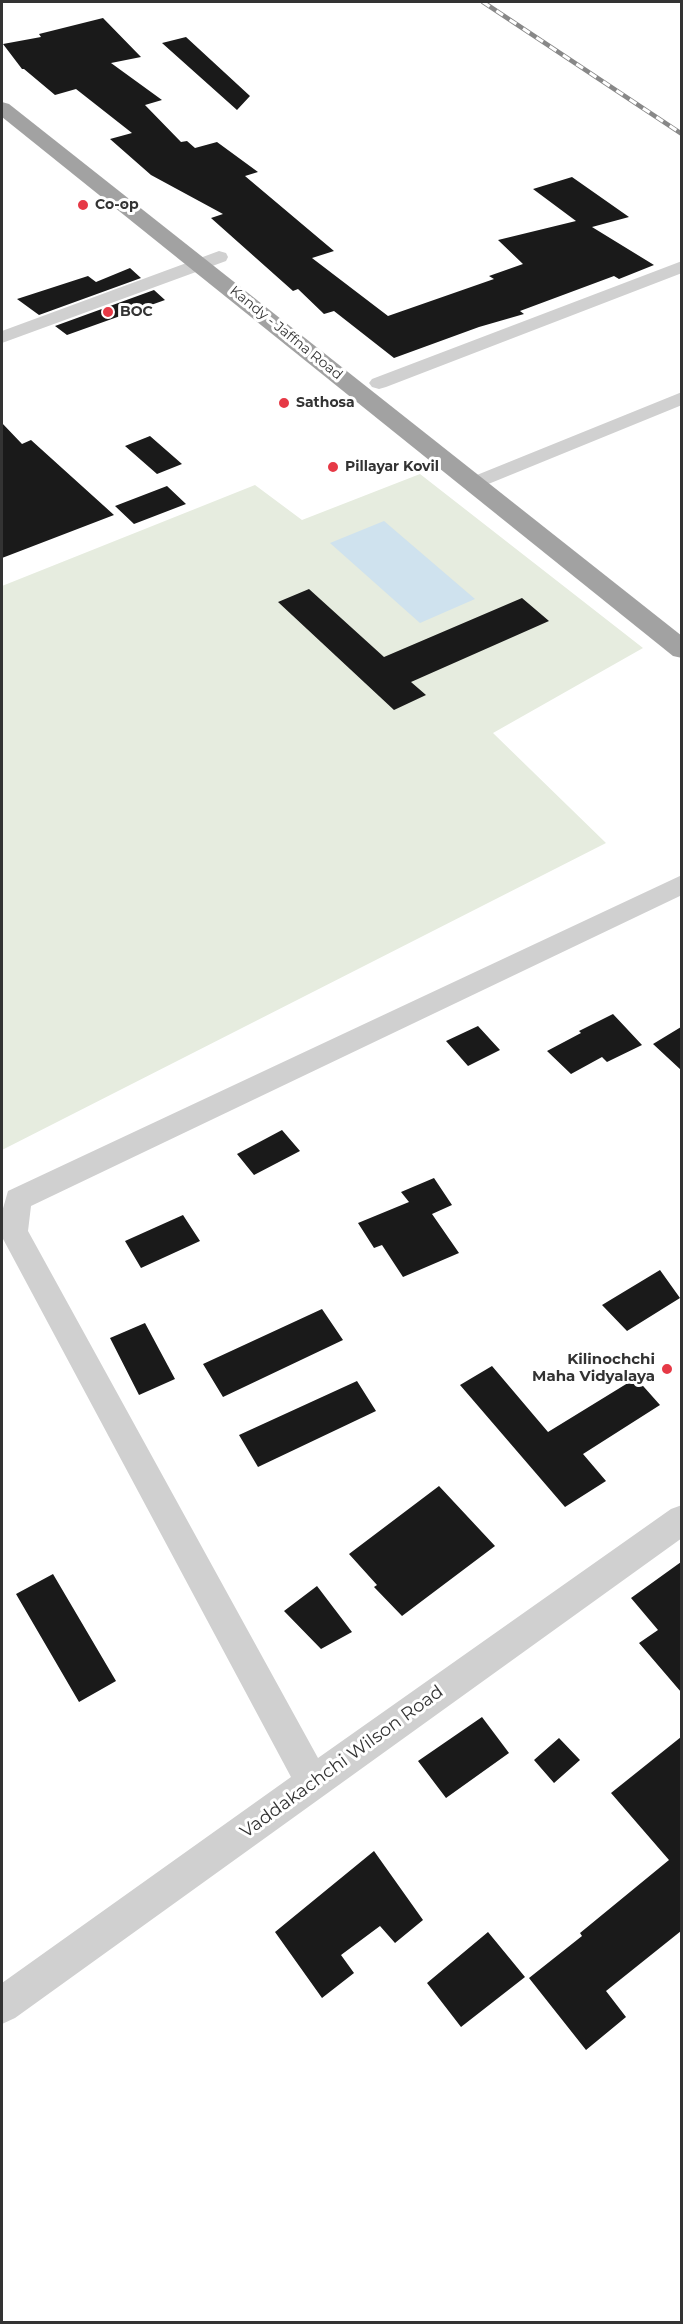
<!DOCTYPE html>
<html>
<head>
<meta charset="utf-8">
<style>
	body { margin:0 }
	#map { position:relative; width:683px; height:2324px; overflow:hidden; background:#fff; font-family:Montserrat,sans-serif }
	canvas { display:block }
	.frame { position:absolute; inset:0; border:3px solid #333; pointer-events:none }
</style>
</head>
<body>
<div id="map">
<canvas width="683" height="2324"></canvas>
<div class="frame"></div>
</div>
<script>
const ctx = document.querySelector('canvas').getContext('2d');
ctx.lineJoin = 'round';
function fill(path, color) { ctx.fillStyle = color; ctx.fill(path, 'evenodd'); }
const shape = rows => new Path2D(rows.map(r => 'M' + r).join(''));
function trace(path, color, width, dash) { ctx.strokeStyle = color; ctx.lineWidth = width; ctx.lineCap = dash ? 'butt' : 'round'; ctx.setLineDash(dash || []); ctx.stroke(path); }
function write(font, color, halo, rows, align = 'center') {
  ctx.font = font + ' Montserrat,sans-serif'; ctx.lineWidth = 6; ctx.setLineDash([]); ctx.textBaseline = 'middle'; ctx.strokeStyle = halo; ctx.fillStyle = color; for (const [text, x, y, turn = 0] of rows) {
    ctx.save(); ctx.translate(x, y); ctx.rotate((+turn || 0) * Math.PI / 180); ctx.textAlign = isNaN(turn) ? turn : align; if (halo) ctx.strokeText(text, 0, 0); ctx.fillText(text, 0, 0); ctx.restore();
  }
}
fill(shape([
	[420,474,643,648,493,733,606,843,2,1150,2,586,255,485,302,520]
]), '#e6ecdf');
fill(shape([
	[384,521,475,599,420,623,330,543]
]), '#cfe2ee');
fill(shape([
	[103,18,141,57,111,63,162,100,145,105,181,142,187,141,195,148,217,142,258,172,245,176,334,251,312,258,388,316,494,279,489,276,523,264,498,240,576,221,533,189,572,177,629,217,592,227,654,265,619,279,614,276,520,311,524,314,479,327,394,358,334,311,324,314,298,289,293,291,211,218,223,214,151,175,110,139,132,133,76,89,55,95,24,69,22,69,3,44,41,37,39,34],
	[186,37,250,96,237,110,162,43],
	[130,268,141,278,39,315,17,299,88,276,96,282],
	[154,290,165,300,67,335,55,326],
	[2,423,22,444,31,440,114,515,2,558],
	[150,436,182,464,157,474,125,446],
	[167,486,186,504,134,524,115,506],
	[309,589,384,657,522,598,549,621,411,682,426,695,394,710,278,602],
	[613,1014,642,1045,607,1062,602,1057,571,1074,547,1051,581,1033,579,1031],
	[478,1026,500,1050,468,1066,446,1041],
	[681,1027,681,1070,653,1044],
	[282,1130,300,1151,254,1175,237,1154],
	[434,1178,452,1205,432,1214,459,1253,403,1277,382,1245,374,1248,358,1223,409,1202,401,1192],
	[183,1215,200,1241,141,1268,125,1241],
	[660,1270,680,1298,627,1331,602,1305],
	[322,1309,343,1340,223,1397,203,1364],
	[145,1323,175,1379,139,1395,110,1338],
	[492,1366,548,1432,636,1378,660,1405,583,1454,606,1481,565,1507,460,1385],
	[357,1381,376,1411,258,1467,239,1435],
	[439,1486,495,1546,402,1616,374,1587,377,1585,349,1554],
	[681,1562,681,1692,639,1643,658,1630,631,1598],
	[53,1574,116,1681,79,1702,16,1594],
	[317,1586,352,1632,321,1649,284,1611],
	[482,1717,509,1753,446,1798,418,1761],
	[681,1737,681,1931,606,1991,626,2017,586,2050,529,1978,582,1936,580,1933,669,1860,611,1793],
	[559,1738,580,1760,554,1783,534,1760],
	[374,1851,423,1920,395,1943,380,1926,341,1955,354,1973,322,1998,275,1932],
	[488,1932,525,1977,461,2027,427,1983]
]), '#1a1a1a');
fill(shape([
	[219,251,226,253,228,257,226,261,2,343,2,331,219,251],
	[682,261,682,273,386,387,379,389,372,387,369,383,372,379,682,261],
	[682,392,682,405,481,487,474,489,467,487,464,483,467,479,682,392],
	[682,875,682,895,31,1206,28,1231,318,1758,671,1509,682,1505,682,1538,15,2018,2,2024,2,1983,291,1777,2,1237,2,1212,8,1191,682,875]
]), '#d0d0d0');
fill(shape([
	[2,102,9,104,682,636,682,658,673,656,2,117,2,102]
]), '#a2a2a2');
const rail = shape([
	[483,2,682,134]
]);
trace(rail, '#888', 4.5);
trace(rail, '#fff', 3, [8]);
for (const [x, y, r, color] of [
	[83,205,6,"#e63946"],
	[108,312,6,"#e63946"],
	[284,403,6,"#e63946"],
	[333,467,6,"#e63946"],
	[667,1369,6,"#e63946"]
]) { const dot = new Path2D(); dot.arc(x, y, r, 0, 2 * Math.PI); ctx.fillStyle = color; ctx.fill(dot); trace(dot, '#fff', 2); }
write('bold 14px', '#333', '#fff', [
	["Co-op",95,205],
	["BOC",120,312],
	["Sathosa",296,403],
	["Pillayar Kovil",345,467]
], 'left');
write('14px', '#333', '#fff', [
	["Kandy - Jaffna Road",286,333,39]
]);
write('bold 15px', '#333', '#fff', [
	["Kilinochchi",655,1360],
	["Maha Vidyalaya",655,1377]
], 'right');
write('18px', '#333', '#fff', [
	["Vaddakachchi Wilson Road",342,1762,-36]
]);
</script>
</body>
</html>
